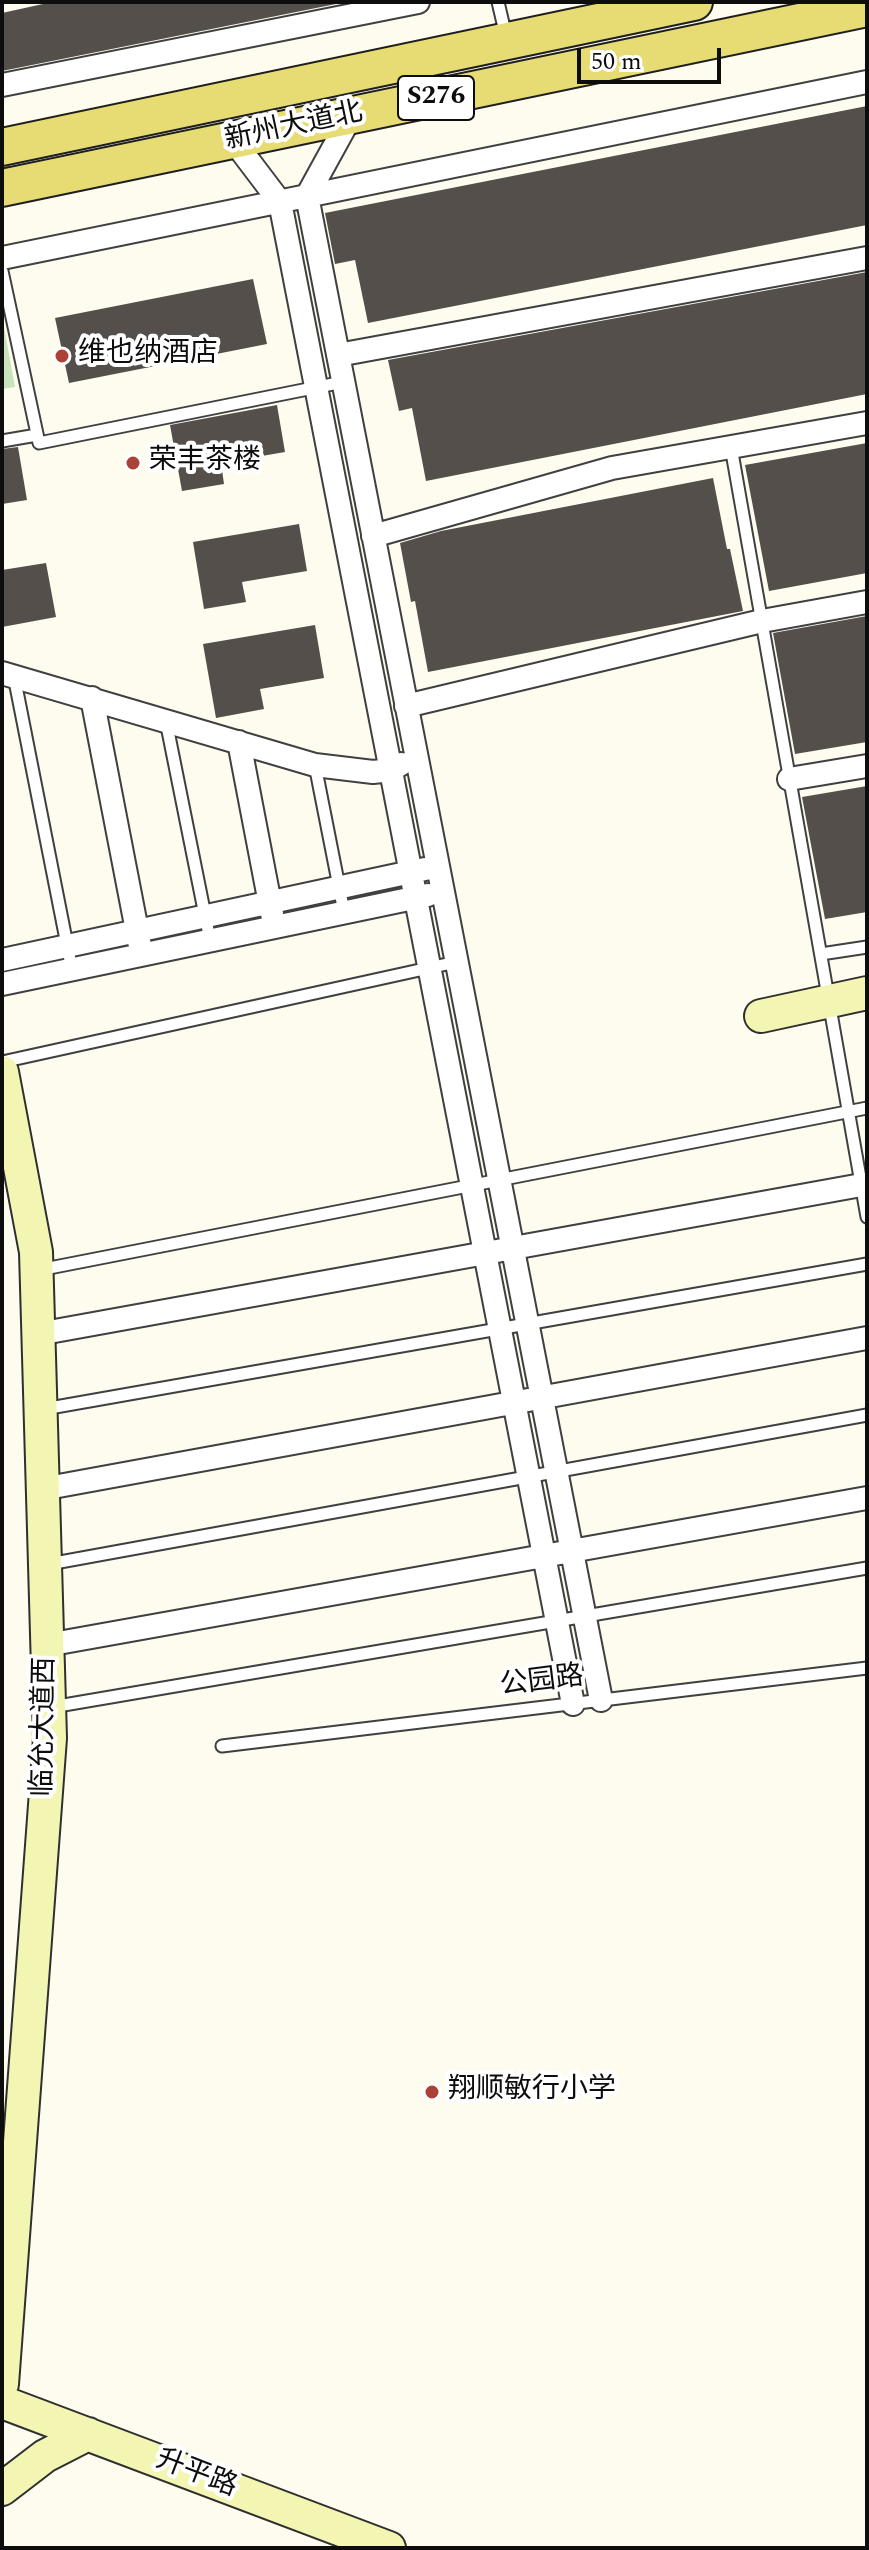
<!DOCTYPE html>
<html>
<head>
<meta charset="utf-8">
<style>
	body { margin:0 }
	#map { position:relative; width:869px; height:2550px; overflow:hidden; background:#fdfcef; font-family:Spectral,serif }
	canvas { display:block }
	.frame { position:absolute; inset:0; border:4px solid #0d0d0d; pointer-events:none }
	.scale { position:absolute; left:577px; top:48px; width:144px; height:36px; box-sizing:border-box; border:4px solid #0d0d0d; border-top:0; padding-left:10px; font-size:24px; line-height:28px; white-space:nowrap; color:#0d0d0d; -webkit-text-stroke:6px #fff; paint-order:stroke }
</style>
</head>
<body>
<div id="map">
<canvas width="869" height="2550"></canvas>
<div class="frame"></div>
<div class="scale">50 m</div>
</div>
<script>
const ctx = document.querySelector('canvas').getContext('2d');
ctx.lineJoin = 'round';
function fill(path, color) { ctx.fillStyle = color; ctx.fill(path, 'evenodd'); }
const shape = rows => new Path2D(rows.map(r => 'M' + r).join(''));
function trace(path, color, width, dash) { ctx.strokeStyle = color; ctx.lineWidth = width; ctx.lineCap = dash ? 'butt' : 'round'; ctx.setLineDash(dash || []); ctx.stroke(path); }
function write(font, color, halo, rows, align = 'center') {
  ctx.font = font + ' Spectral,"Noto Sans SC",serif'; ctx.lineWidth = 8; ctx.setLineDash([]); ctx.textBaseline = 'middle'; ctx.strokeStyle = halo; ctx.fillStyle = color; for (const [text, x, y, turn = 0] of rows) {
    ctx.save(); ctx.translate(x, y); ctx.rotate((+turn || 0) * Math.PI / 180); ctx.textAlign = isNaN(turn) ? turn : align; if (halo) ctx.strokeText(text, 0, 0); ctx.fillText(text, 0, 0); ctx.restore();
  }
}
fill(shape([
	[2,316,15,387,2,389]
]), '#cbe3bc');
fill(shape([
	[52,2,346,2,2,71,2,13],
	[867,106,867,225,368,323,355,260,335,264,325,213],
	[867,272,867,394,426,481,412,408,399,411,388,360],
	[253,279,267,344,69,383,55,318],
	[277,405,285,452,221,463,224,484,182,491,170,425],
	[867,443,867,573,769,591,745,465],
	[18,447,27,500,2,504,2,449],
	[713,478,727,549,730,549,743,611,428,672,415,601,411,602,400,543,441,531],
	[299,524,307,571,242,582,246,602,204,609,193,542],
	[46,563,56,617,2,627,2,570],
	[867,616,867,742,795,754,773,633],
	[315,625,324,678,260,689,264,709,216,718,203,644],
	[867,786,867,912,825,919,802,797]
]), '#544f4b');
const lane = shape([
	[498,2,506,36],
	[2,271,39,443,343,382],
	[2,441,37,435],
	[731,447,867,1217],
	[14,676,72,970],
	[166,721,210,940],
	[315,765,344,912],
	[821,954,867,947],
	[2,1062,456,962],
	[39,1270,867,1108],
	[44,1409,867,1264],
	[49,1564,867,1415],
	[52,1707,867,1568],
	[222,1746,867,1668]
]);
const street = shape([
	[2,85,418,2],
	[351,116,307,196,601,1700],
	[233,140,280,202,573,1704],
	[2,258,867,82],
	[338,355,867,258],
	[373,536,612,468,867,423],
	[2,673,315,765,373,772,391,770,401,764],
	[92,698,140,946],
	[406,706,762,621,867,602],
	[239,742,272,914],
	[789,779,867,766],
	[2,960,425,869],
	[2,984,428,895],
	[38,1334,867,1184],
	[42,1489,867,1338],
	[47,1645,867,1498]
]);
const secondary = shape([
	[761,1016,867,993],
	[2,1072,36,1252,50,1738,2,2384],
	[2,2402,389,2548],
	[2,2489,45,2456,88,2434]
]);
const primary = shape([
	[2,147,694,2],
	[2,188,867,8]
]);
trace(lane, '#404040', 15);
trace(street, '#404040', 26);
trace(secondary, '#2f2f2f', 36);
trace(primary, '#1e1e1e', 40);
trace(lane, '#fff', 11);
trace(street, '#fff', 22);
trace(secondary, '#f3f5b2', 32);
trace(primary, '#e7db74', 36);
for (const [x, y, r, color] of [
	[62,356,8,"#ab4137"],
	[133,463,8,"#ab4137"],
	[432,2092,8,"#ab4137"]
]) { const dot = new Path2D(); dot.arc(x, y, r, 0, 2 * Math.PI); ctx.fillStyle = color; ctx.fill(dot); trace(dot, '#fff', 3); }
for (const [x, y, w] of [
	[436,98,76]
]) { const box = new Path2D(); box.roundRect(x - w / 2, y - 22, w, 44, 6); ctx.fillStyle = '#fff'; ctx.fill(box); trace(box, '#0d0d0d', 2); }
write('bold 26px', '#0d0d0d', null, [
	["S276",436,98]
]);
write('28px', '#0d0d0d', '#fff', [
	["新州大道北",294,128,-12],
	["公园路",542,1683,-7],
	["临允大道西",46,1727,-89],
	["升平路",196,2475,21]
]);
write('28px', '#0d0d0d', '#fff', [
	["维也纳酒店",78,356],
	["荣丰茶楼",149,463],
	["翔顺敏行小学",448,2092]
], 'left');
</script>
</body>
</html>
